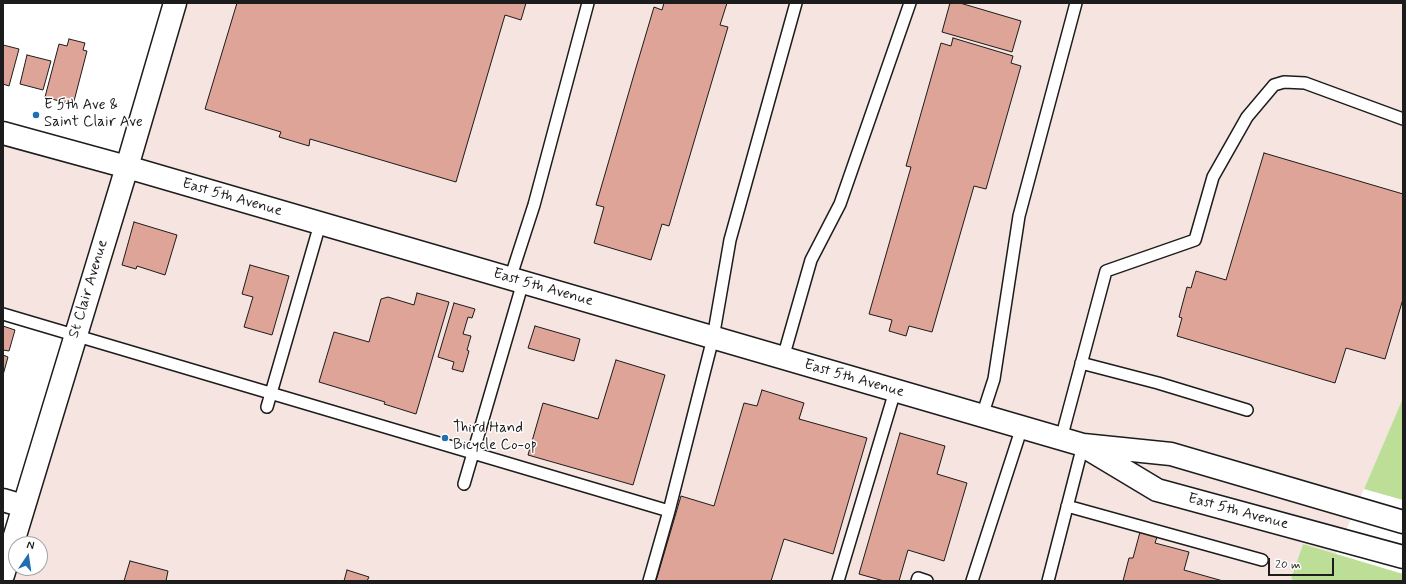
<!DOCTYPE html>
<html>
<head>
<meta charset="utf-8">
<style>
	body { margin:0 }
	#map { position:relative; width:1406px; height:584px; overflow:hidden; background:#fff; font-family:Mynerve,sans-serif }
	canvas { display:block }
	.frame { position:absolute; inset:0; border:4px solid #1c1c1c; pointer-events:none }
	.north { position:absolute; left:8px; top:536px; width:40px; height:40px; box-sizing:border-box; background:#fff; border:1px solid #a4a4a4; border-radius:50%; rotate:13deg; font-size:11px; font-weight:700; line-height:16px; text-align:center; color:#1c1c1c }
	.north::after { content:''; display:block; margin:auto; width:14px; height:18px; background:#1f6fb2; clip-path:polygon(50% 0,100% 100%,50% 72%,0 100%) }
	.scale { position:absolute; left:1268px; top:558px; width:66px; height:18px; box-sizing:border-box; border:2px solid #1c1c1c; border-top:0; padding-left:5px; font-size:12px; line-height:14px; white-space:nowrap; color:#1c1c1c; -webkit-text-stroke:3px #fff; paint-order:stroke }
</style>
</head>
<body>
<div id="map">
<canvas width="1406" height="584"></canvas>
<div class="frame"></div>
<div class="north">N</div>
<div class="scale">20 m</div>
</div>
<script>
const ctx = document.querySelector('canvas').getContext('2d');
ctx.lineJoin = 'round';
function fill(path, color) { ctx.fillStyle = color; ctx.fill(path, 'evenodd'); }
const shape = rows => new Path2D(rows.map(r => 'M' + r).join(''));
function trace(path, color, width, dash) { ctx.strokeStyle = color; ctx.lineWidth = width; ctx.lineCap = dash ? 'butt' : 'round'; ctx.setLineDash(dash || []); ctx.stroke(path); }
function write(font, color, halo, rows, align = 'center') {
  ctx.font = font + ' Mynerve,sans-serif'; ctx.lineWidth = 3; ctx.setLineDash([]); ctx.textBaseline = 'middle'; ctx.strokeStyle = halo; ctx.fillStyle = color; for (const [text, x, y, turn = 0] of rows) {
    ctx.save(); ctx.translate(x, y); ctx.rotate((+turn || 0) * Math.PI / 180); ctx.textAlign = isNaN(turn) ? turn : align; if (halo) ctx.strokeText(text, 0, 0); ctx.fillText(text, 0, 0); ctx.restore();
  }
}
fill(shape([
	[169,3,1403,3,1403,398,1336,554,1303,544,1291,579,1297,581,3,581,73,335,3,316,3,129,121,163],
	[16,544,40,544,40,568,16,568]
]), '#f5e4e0');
fill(shape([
	[1403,398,1403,500,1364,489],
	[1303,544,1403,574,1403,581,1297,581,1291,579]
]), '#bcde97');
const building = shape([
	[237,3,526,3,521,20,505,15,456,182,310,139,309,146,279,137,281,132,205,109,237,3],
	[664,3,727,3,720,25,728,27,669,226,662,224,651,260,594,243,604,207,596,205,635,71,654,7,662,10,664,3],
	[950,3,960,3,1021,21,1012,52,942,32,950,3],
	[953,38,1013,56,1011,63,1021,66,986,189,974,186,932,332,909,326,906,336,889,331,892,320,869,314,911,167,906,166,941,43,951,46,953,38],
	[69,39,85,43,83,50,87,51,73,105,45,97,59,44,67,46,69,39],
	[3,45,19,49,9,86,3,84,3,45],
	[27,55,51,61,43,90,20,84,27,55],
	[1264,153,1403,194,1403,299,1385,359,1346,348,1335,383,1177,336,1182,318,1179,317,1187,287,1191,288,1196,271,1226,280,1264,153],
	[134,222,177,235,165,275,137,266,136,269,122,265,134,222],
	[250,265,289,276,272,335,244,327,253,297,242,294,250,265],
	[417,293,449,302,416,414,384,404,385,402,319,382,334,332,369,342,381,299,388,297,414,305,417,293],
	[454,303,475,309,472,318,468,317,463,334,471,336,467,350,469,351,463,372,452,369,454,362,438,357,454,303],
	[3,326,15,330,9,351,3,350,3,326],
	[535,326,580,339,574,361,528,348,535,326],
	[3,355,8,357,3,375,3,355],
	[616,360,665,375,633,485,528,455,543,403,598,419,616,360],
	[762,390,804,403,799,419,867,438,833,554,784,539,771,581,656,581,681,496,714,506,744,403,757,406,762,390],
	[900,433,945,446,937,474,967,483,944,561,908,550,899,581,884,581,859,574,900,433],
	[1140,532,1157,537,1155,543,1189,552,1184,570,1223,581,1123,581,1129,558,1133,558,1140,532],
	[130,561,168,571,166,581,124,581,130,561],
	[347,570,369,577,367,581,344,581,347,570]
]);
fill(building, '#dda497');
trace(building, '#1c1c1c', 1);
const lane = shape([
	[510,279,534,205,588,3],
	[3,314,669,511,713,338,730,240,796,3],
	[783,358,811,260,840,204,910,3],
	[1081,363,1158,383,1247,410],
	[267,407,320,224],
	[982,416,994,379,1019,216,1076,3],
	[1061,439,1106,271,1195,240,1213,177,1247,117,1274,85,1284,82,1305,83,1403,119],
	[464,484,523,282],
	[1067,506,1262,560],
	[649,581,669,511],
	[838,581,895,391],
	[917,581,918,578,927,581],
	[972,581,1022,427],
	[1048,581,1083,445]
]);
const street = shape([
	[127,167,175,3],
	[3,500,23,506]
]);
const secondary = shape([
	[3,133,127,167,1083,445,1171,454,1403,522],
	[1087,448,1157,490,1403,557],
	[3,575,127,167]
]);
trace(lane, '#1c1c1c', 14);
trace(street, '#1c1c1c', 25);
trace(secondary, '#1c1c1c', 25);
trace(lane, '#fff', 11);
trace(street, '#fff', 22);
trace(secondary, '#fff', 22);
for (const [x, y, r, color] of [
	[36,115,4,"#1f6fb2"],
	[445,438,4,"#1f6fb2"]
]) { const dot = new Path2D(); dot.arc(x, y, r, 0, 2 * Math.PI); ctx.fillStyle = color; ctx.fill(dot); trace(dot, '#fff', 1.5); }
write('15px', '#1c1c1c', '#fff', [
	["E 5th Ave &",44,106],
	["Saint Clair Ave",44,123],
	["Third Hand",453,429],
	["Bicycle Co-op",453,446]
], 'left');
write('15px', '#1c1c1c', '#fff', [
	["East 5th Avenue",232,198,16],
	["East 5th Avenue",543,288,16],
	["St Clair Avenue",89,289,-73],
	["East 5th Avenue",854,379,16],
	["East 5th Avenue",1238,512,15]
]);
</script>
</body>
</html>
